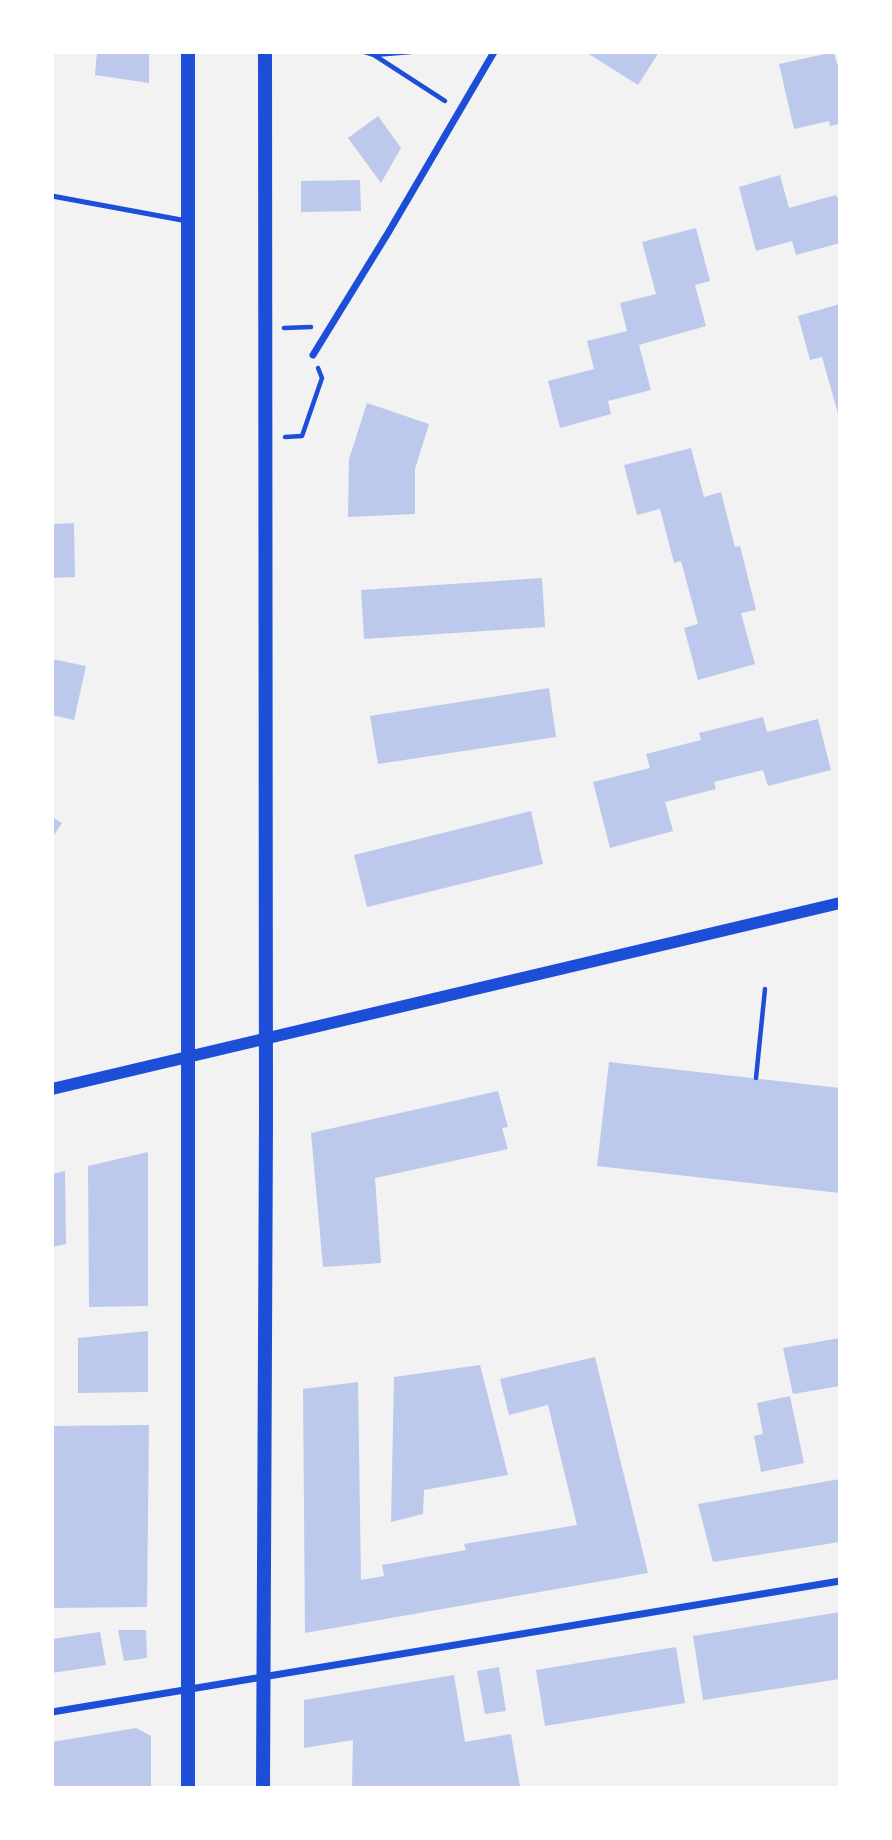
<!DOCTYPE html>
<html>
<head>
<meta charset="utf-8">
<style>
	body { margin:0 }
	#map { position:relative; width:892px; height:1840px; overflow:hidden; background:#f2f2f2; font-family:Figtree,sans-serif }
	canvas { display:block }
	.frame { position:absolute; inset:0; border:54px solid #fff; pointer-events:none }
</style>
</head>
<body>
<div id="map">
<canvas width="892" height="1840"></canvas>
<div class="frame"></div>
</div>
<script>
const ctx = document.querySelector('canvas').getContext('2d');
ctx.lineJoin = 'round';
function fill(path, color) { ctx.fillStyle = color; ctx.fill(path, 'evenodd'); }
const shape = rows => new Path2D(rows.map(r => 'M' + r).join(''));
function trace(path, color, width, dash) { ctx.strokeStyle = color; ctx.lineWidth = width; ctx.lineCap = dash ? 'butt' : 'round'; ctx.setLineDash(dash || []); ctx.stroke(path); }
fill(shape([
	[97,52,149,52,149,83,95,75],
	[590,52,659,52,638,85,589,54],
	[834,52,837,64,840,64,840,124,830,126,829,121,794,129,779,64],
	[378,116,401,148,381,183,348,138],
	[780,175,789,208,836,195,840,202,840,243,796,255,792,241,756,251,739,187],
	[360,180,361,211,301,212,301,181],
	[696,228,710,281,695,285,706,326,639,345,651,390,608,401,611,414,560,428,548,381,594,369,587,341,627,331,620,303,656,294,642,242],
	[840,304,840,416,839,417,822,357,810,360,798,316],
	[367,403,429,424,415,469,415,514,348,517,349,459],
	[691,448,704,497,721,492,735,547,740,546,756,610,741,613,755,664,698,680,684,628,698,624,681,561,674,563,660,509,637,515,624,465],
	[74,523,75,577,52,578,52,524],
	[542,578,545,627,364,639,361,590],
	[52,659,86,666,74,720,52,715],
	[549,688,556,737,378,764,370,716],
	[763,717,767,732,818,719,831,770,768,786,763,770,714,782,716,789,665,802,673,831,610,848,593,782,650,768,646,754,701,740,699,733],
	[531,811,543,864,367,907,354,855],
	[52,817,62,823,52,838],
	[609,1062,840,1088,840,1193,597,1166],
	[498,1091,508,1127,502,1128,508,1149,375,1178,381,1263,323,1267,311,1133],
	[148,1152,148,1306,89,1307,88,1166],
	[65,1171,66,1244,52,1247,52,1174],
	[148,1331,148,1392,78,1393,78,1338],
	[840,1338,840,1386,793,1394,783,1348],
	[595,1357,648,1573,305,1633,303,1389,358,1382,361,1580,384,1576,382,1565,466,1550,464,1544,577,1525,548,1405,509,1415,500,1379],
	[480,1365,508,1475,424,1490,423,1514,391,1522,394,1377],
	[790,1396,804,1463,761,1472,754,1436,763,1434,757,1403],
	[149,1425,147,1607,52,1608,52,1426],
	[840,1479,840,1542,713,1562,698,1504],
	[840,1612,840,1679,703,1700,693,1636],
	[118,1630,146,1630,147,1658,124,1661],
	[100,1632,106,1665,52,1673,52,1639],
	[676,1647,685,1703,545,1726,536,1670],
	[499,1667,506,1711,485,1714,477,1671],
	[454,1675,465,1742,511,1734,520,1787,352,1787,353,1740,304,1748,304,1700],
	[136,1728,151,1736,151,1787,52,1787,52,1742]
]), '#bdc9ec');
trace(shape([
	[365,52,374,55,445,101],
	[374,55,411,52],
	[284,328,311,327],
	[285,437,302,436,322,378,318,368],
	[756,1078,765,989]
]), '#1d4ed8', 4.5);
trace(shape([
	[52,196,187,221]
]), '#1d4ed8', 5);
trace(shape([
	[313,355,388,233,494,52],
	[52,1712,840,1581]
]), '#1d4ed8', 7);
trace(shape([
	[52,1089,840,903]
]), '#1d4ed8', 12);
trace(shape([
	[188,52,188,1787],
	[263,1787,266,1119,265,52]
]), '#1d4ed8', 14);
</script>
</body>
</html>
